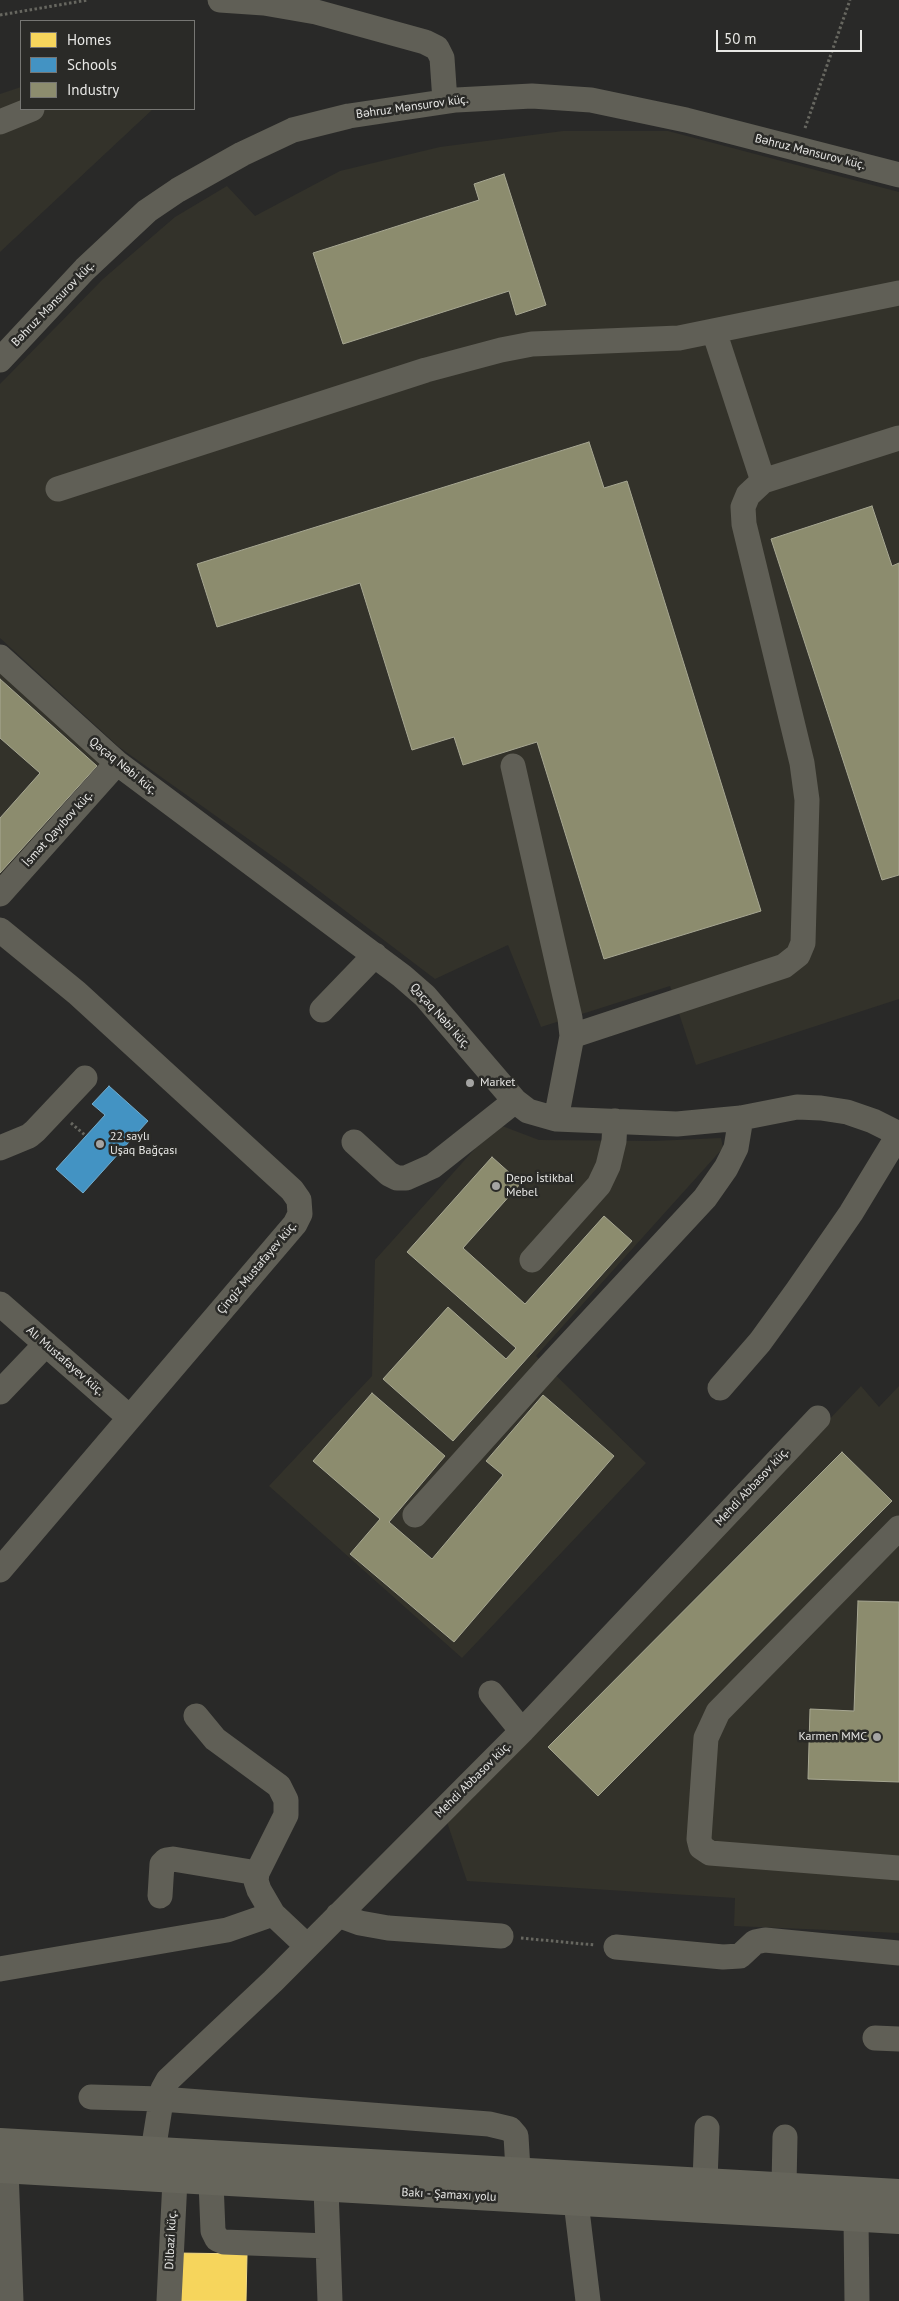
<!DOCTYPE html>
<html>
<head>
<meta charset="utf-8">
<style>
	body { margin:0 }
	#map { position:relative; width:899px; height:2301px; overflow:hidden; background:#292928; font-family:"PT Sans",sans-serif }
	canvas { display:block }
	.legend { position:absolute; left:20px; top:20px; width:175px; height:90px; box-sizing:border-box; background:#2a2a27; border:1px solid #767673; margin:0; padding:6px 9px; list-style:none; font-size:15px; color:#e7e7e5 }
	.legend li { display:flex; align-items:center; gap:10px; height:25px }
	.legend b { width:25px; border:1px solid #767673 }
	.scale { position:absolute; left:716px; top:30px; width:146px; height:22px; box-sizing:border-box; border:2px solid #e7e7e5; border-top:0; padding-left:6px; font-size:15px; line-height:18px; white-space:nowrap; color:#e7e7e5; -webkit-text-stroke:4px #2a2a27; paint-order:stroke }
</style>
</head>
<body>
<div id="map">
<canvas width="899" height="2301"></canvas>
<ul class="legend">
<li><b style="height:14px;background:#f6d55c"></b>Homes</li>
<li><b style="height:14px;background:#4393c3"></b>Schools</li>
<li><b style="height:14px;background:#8c8c6e"></b>Industry</li>
</ul>
<div class="scale">50 m</div>
</div>
<script>
const ctx = document.querySelector('canvas').getContext('2d');
ctx.lineJoin = 'round';
function fill(path, color) { ctx.fillStyle = color; ctx.fill(path, 'evenodd'); }
const shape = rows => new Path2D(rows.map(r => 'M' + r).join(''));
function trace(path, color, width, dash) { ctx.strokeStyle = color; ctx.lineWidth = width; ctx.lineCap = dash ? 'butt' : 'round'; ctx.setLineDash(dash || []); ctx.stroke(path); }
function write(font, color, halo, rows, align = 'center') {
  ctx.font = font + ' "PT Sans",sans-serif'; ctx.lineWidth = 5; ctx.setLineDash([]); ctx.textBaseline = 'middle'; ctx.strokeStyle = halo; ctx.fillStyle = color; for (const [text, x, y, turn = 0] of rows) {
    ctx.save(); ctx.translate(x, y); ctx.rotate((+turn || 0) * Math.PI / 180); ctx.textAlign = isNaN(turn) ? turn : align; if (halo) ctx.strokeText(text, 0, 0); ctx.fillText(text, 0, 0); ctx.restore();
  }
}
fill(shape([
	[21,87,21,109,153,109,0,252,0,94],
	[563,131,668,131,899,192,899,999,696,1065,670,986,541,1027,508,945,435,979,289,868,119,747,0,638,0,384,103,279,175,217,227,186,255,216,340,171,440,147],
	[0,669,101,763,0,881],
	[497,1124,539,1140,654,1141,721,1138,723,1148,536,1356,646,1463,462,1658,269,1486,372,1376,375,1260],
	[861,1386,879,1407,899,1386,899,1933,734,1926,735,1898,467,1881,447,1822]
]), '#33322a');
const homes = shape([
	[176,2253,247,2254,246,2301,176,2301,176,2253]
]);
fill(homes, '#f6d55c');
trace(homes, '#f2da85', 1);
const schools = shape([
	[109,1086,148,1121,83,1193,56,1169,105,1115,92,1104,109,1086]
]);
fill(schools, '#4393c3');
trace(schools, '#74accd', 1);
const industry = shape([
	[504,174,546,305,516,315,509,291,343,344,313,253,479,200,474,184,504,174],
	[589,442,604,488,627,481,761,911,604,959,537,742,463,765,454,737,412,750,360,583,217,627,197,564,589,442],
	[872,506,892,566,899,563,899,875,882,880,771,539,872,506],
	[0,679,97,766,0,873,0,818,40,773,0,738,0,679],
	[492,1157,521,1183,463,1248,525,1304,604,1216,632,1241,453,1441,383,1379,448,1307,506,1359,516,1348,407,1252,492,1157],
	[372,1393,445,1456,389,1522,432,1559,503,1475,486,1461,543,1395,614,1456,454,1642,350,1554,380,1519,313,1461,372,1393],
	[842,1452,892,1501,598,1796,548,1747,842,1452],
	[858,1601,899,1602,899,1782,808,1779,810,1709,854,1711,858,1601]
]);
fill(industry, '#8c8c6e');
trace(industry, '#a7a792', 1);
trace(shape([
	[0,15,88,0],
	[805,128,850,0],
	[71,1123,86,1136],
	[521,1938,595,1945]
]), '#676760', 3, [2.5, 2.5]);
trace(shape([
	[220,0,264,3,316,12,425,42,437,48,442,58,445,101],
	[0,122,32,109],
	[714,331,763,481],
	[0,360,85,269,147,211,178,190,242,154,293,130,349,116,456,100,532,96,591,100,686,120,899,175],
	[58,489,426,370,501,350,532,344,679,338,899,293],
	[0,657,117,763,402,976,425,996,515,1101,528,1111,556,1119,677,1124,741,1118,797,1107,821,1108,847,1112,873,1121,899,1134],
	[513,766,570,1018,572,1036],
	[0,894,117,763],
	[0,930,77,993,292,1190,299,1200,300,1214,295,1224,0,1570],
	[322,1010,375,955],
	[556,1119,572,1036,784,966,798,955,803,943,807,800,802,763,744,524,743,507,748,495,763,481,899,438],
	[354,1142,389,1174,397,1178,406,1178,433,1166,515,1101],
	[0,1148,29,1136,35,1131,85,1078],
	[532,1260,599,1185,608,1166,614,1141,615,1121],
	[0,1304,129,1417],
	[720,1388,760,1342,797,1291,851,1213,899,1134],
	[0,1392,46,1344],
	[415,1515,548,1367,705,1198,726,1168,736,1148,741,1118],
	[899,1528,718,1712,706,1738,699,1839,701,1847,710,1853,899,1868],
	[491,1693,522,1731],
	[196,1716,215,1739,279,1786,286,1800,286,1815,257,1873,256,1881,259,1890,273,1914],
	[160,1896,162,1864,166,1860,173,1859,257,1873],
	[338,1915,360,1923,388,1928,501,1936],
	[616,1947,723,1957,740,1956,755,1942,765,1940,899,1953],
	[0,1969,227,1930,273,1914,307,1946],
	[875,2038,899,2039],
	[91,2097,161,2099,489,2124,510,2129,516,2136,518,2170],
	[153,2151,163,2089,168,2080,273,1981,522,1731,818,1418],
	[6,2170,11,2301],
	[705,2181,707,2128],
	[211,2182,213,2231,217,2239,224,2242,328,2246],
	[784,2185,785,2137],
	[326,2188,330,2301],
	[576,2202,588,2301],
	[856,2218,857,2301],
	[169,2301,175,2180]
]), '#605f56', 25);
trace(shape([
	[0,2142,899,2193],
	[0,2169,899,2220]
]), '#66655b', 28);
for (const [x, y, r, color] of [
	[470,1083,5,"#a4a4a3"],
	[100,1144,5,"#a4a4a3"],
	[496,1186,5,"#a4a4a3"],
	[877,1737,5,"#a4a4a3"]
]) { const dot = new Path2D(); dot.arc(x, y, r, 0, 2 * Math.PI); ctx.fillStyle = color; ctx.fill(dot); trace(dot, '#2a2a27', 2); }
write('12px', '#e7e7e5', '#2a2a27', [
	["Bəhruz Mənsurov küç.",412,107,-8],
	["Bəhruz Mənsurov küç.",810,152,14],
	["Bəhruz Mənsurov küç.",53,304,-46],
	["Qaçaq Nəbi küç.",123,766,39],
	["İsmət Qayıbov küç.",58,829,-48],
	["Qaçaq Nəbi küç.",440,1016,48],
	["Çingiz Mustafayev küç.",257,1268,-50],
	["Alı Mustafayev küç.",65,1361,41],
	["Mehdi Abbasov küç.",752,1487,-47],
	["Mehdi Abbasov küç.",473,1780,-45],
	["Bakı - Şamaxı yolu",449,2195,3],
	["Dilbazi küç.",171,2240,-87]
]);
write('12px', '#e7e7e5', '#2a2a27', [
	["Market",480,1083],
	["22 saylı",110,1137],
	["Uşaq Bağçası",110,1151],
	["Depo İstikbal",506,1179],
	["Mebel",506,1193],
	["Karmen MMC",867,1737,"right"]
], 'left');
</script>
</body>
</html>
